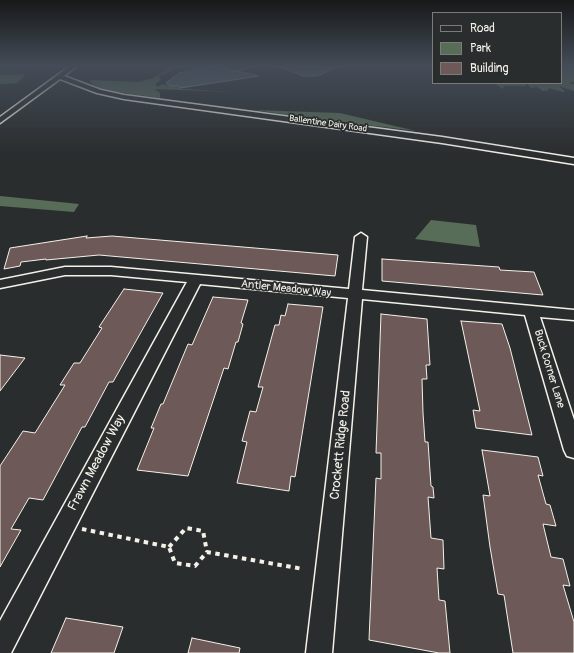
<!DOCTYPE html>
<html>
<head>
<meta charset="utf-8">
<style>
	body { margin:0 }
	#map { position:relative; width:574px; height:653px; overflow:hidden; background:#2a2d2e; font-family:Pangolin,sans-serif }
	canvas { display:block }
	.legend { position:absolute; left:432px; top:12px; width:130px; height:72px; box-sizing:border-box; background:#2a2d2e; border:1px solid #7b7b78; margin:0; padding:5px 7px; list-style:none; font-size:12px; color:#f4f1e8 }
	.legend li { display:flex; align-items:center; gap:8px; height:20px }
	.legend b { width:20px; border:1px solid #7b7b78 }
</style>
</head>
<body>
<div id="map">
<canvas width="574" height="653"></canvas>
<ul class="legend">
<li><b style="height:5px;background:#2a2d2e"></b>Road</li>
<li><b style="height:11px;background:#576d58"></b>Park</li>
<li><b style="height:11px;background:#6d5a58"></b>Building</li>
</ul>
</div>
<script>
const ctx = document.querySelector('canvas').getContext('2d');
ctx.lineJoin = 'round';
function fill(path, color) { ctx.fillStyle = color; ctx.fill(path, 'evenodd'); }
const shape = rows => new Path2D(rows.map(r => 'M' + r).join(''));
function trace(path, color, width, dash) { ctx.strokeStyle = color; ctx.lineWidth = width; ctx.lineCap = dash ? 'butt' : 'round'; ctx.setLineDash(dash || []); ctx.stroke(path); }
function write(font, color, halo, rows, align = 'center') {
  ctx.font = font + ' Pangolin,sans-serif'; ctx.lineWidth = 3.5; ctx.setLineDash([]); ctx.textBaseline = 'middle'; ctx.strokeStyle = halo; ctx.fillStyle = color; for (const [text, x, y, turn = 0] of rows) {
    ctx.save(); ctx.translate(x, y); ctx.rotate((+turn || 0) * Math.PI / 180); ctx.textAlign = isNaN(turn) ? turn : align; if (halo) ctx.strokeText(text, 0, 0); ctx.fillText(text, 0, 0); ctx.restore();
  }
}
fill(shape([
	[179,66,191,66,172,70,164,75,159,75,161,80,155,84,158,87,162,84,184,89,232,92,155,89,160,93,160,98,103,90,91,83,90,80,138,82,153,78,167,68],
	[561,66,574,66,574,82,570,82,570,84,574,84,574,91,558,86,565,91,563,92,548,88,549,90,543,91,537,87,531,88,526,83,526,86,504,86,503,89,494,83,561,83],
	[26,74,17,83,0,84,0,75],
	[254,110,340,113,416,131,326,120],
	[0,196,79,204,74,212,0,206],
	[431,220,476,225,480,247,415,239]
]), '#576d58');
const water = shape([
	[211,66,221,67,259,76,180,88,178,86,171,86,166,83,179,73,211,66],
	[257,66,344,66,335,68,317,76,303,76,280,67,257,66]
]);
fill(water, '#526876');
trace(water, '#939fa4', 1);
trace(shape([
	[231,72,254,66]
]), '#939fa4', 2);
const building = shape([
	[87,236,86,238,112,236,338,255,335,276,99,255,46,260,46,259,21,262,20,266,4,269,10,248,87,236],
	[382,259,499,267,500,270,534,272,543,295,382,281,382,259],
	[124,289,163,293,113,382,109,382,85,427,82,427,43,500,29,498,11,529,21,530,0,567,0,466,23,431,35,433,65,385,60,385,74,363,80,363,102,328,99,327,124,289],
	[213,297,248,300,241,323,243,324,238,342,236,342,228,369,224,368,188,476,137,470,154,428,151,428,161,404,163,404,188,344,192,345,213,297],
	[288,304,323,307,295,477,291,476,289,491,237,483,247,442,242,441,250,411,256,412,263,387,258,387,275,325,279,325,281,315,285,316,288,304],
	[381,314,427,319,430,365,426,365,427,379,422,379,423,413,425,442,428,442,431,486,433,487,434,498,428,497,431,538,443,540,444,569,437,568,439,600,445,601,450,653,439,653,369,640,376,478,381,479,381,453,376,453,381,314],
	[461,321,502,324,510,348,532,435,476,428,473,410,480,411,461,321],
	[0,355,25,358,0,391,0,355],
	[482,450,538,457,543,476,538,475,546,504,550,505,556,526,543,524,551,557,563,559,570,586,563,585,574,622,574,653,513,653,504,595,498,594,490,547,483,495,490,496,482,450],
	[66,618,123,627,114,653,51,653,66,618],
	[192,638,240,648,239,653,188,653,192,638]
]);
fill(building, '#6d5a58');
trace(building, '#f4f1e8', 1);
const minor = shape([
	[70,66,77,66,64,76,101,90,124,95,442,137,574,158,574,164,442,143,124,99,97,93,60,79,0,123,0,117,70,66],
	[361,233,367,237,362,290,574,310,574,320,540,317,574,420,574,458,567,456,564,450,525,315,362,299,332,653,306,653,348,298,200,284,11,653,0,653,0,621,187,282,111,275,65,275,0,288,0,280,65,267,111,267,349,289,355,237,361,233]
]);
trace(minor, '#f4f1e8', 3);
trace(shape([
	[82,529,169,547,175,563,195,566,207,552,303,569],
	[169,547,186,528,203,531,207,552]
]), '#f4f1e8', 4, [4.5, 4.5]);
fill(minor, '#2a2d2e');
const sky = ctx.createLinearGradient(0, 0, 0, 157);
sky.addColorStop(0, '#171919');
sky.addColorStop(0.42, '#444c57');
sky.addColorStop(1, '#444c5700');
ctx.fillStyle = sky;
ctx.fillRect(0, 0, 574, 157);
write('9px', '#f4f1e8', '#2a2d2e', [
	["Ballentine Dairy Road",328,124,8]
]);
write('11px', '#f4f1e8', '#2a2d2e', [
	["Antler Meadow Way",286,289,6],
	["Buck Corner Lane",549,369,73]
]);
write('13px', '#f4f1e8', '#2a2d2e', [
	["Crockett Ridge Road",341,445,-84],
	["Frawn Meadow Way",97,463,-62]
]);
</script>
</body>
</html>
